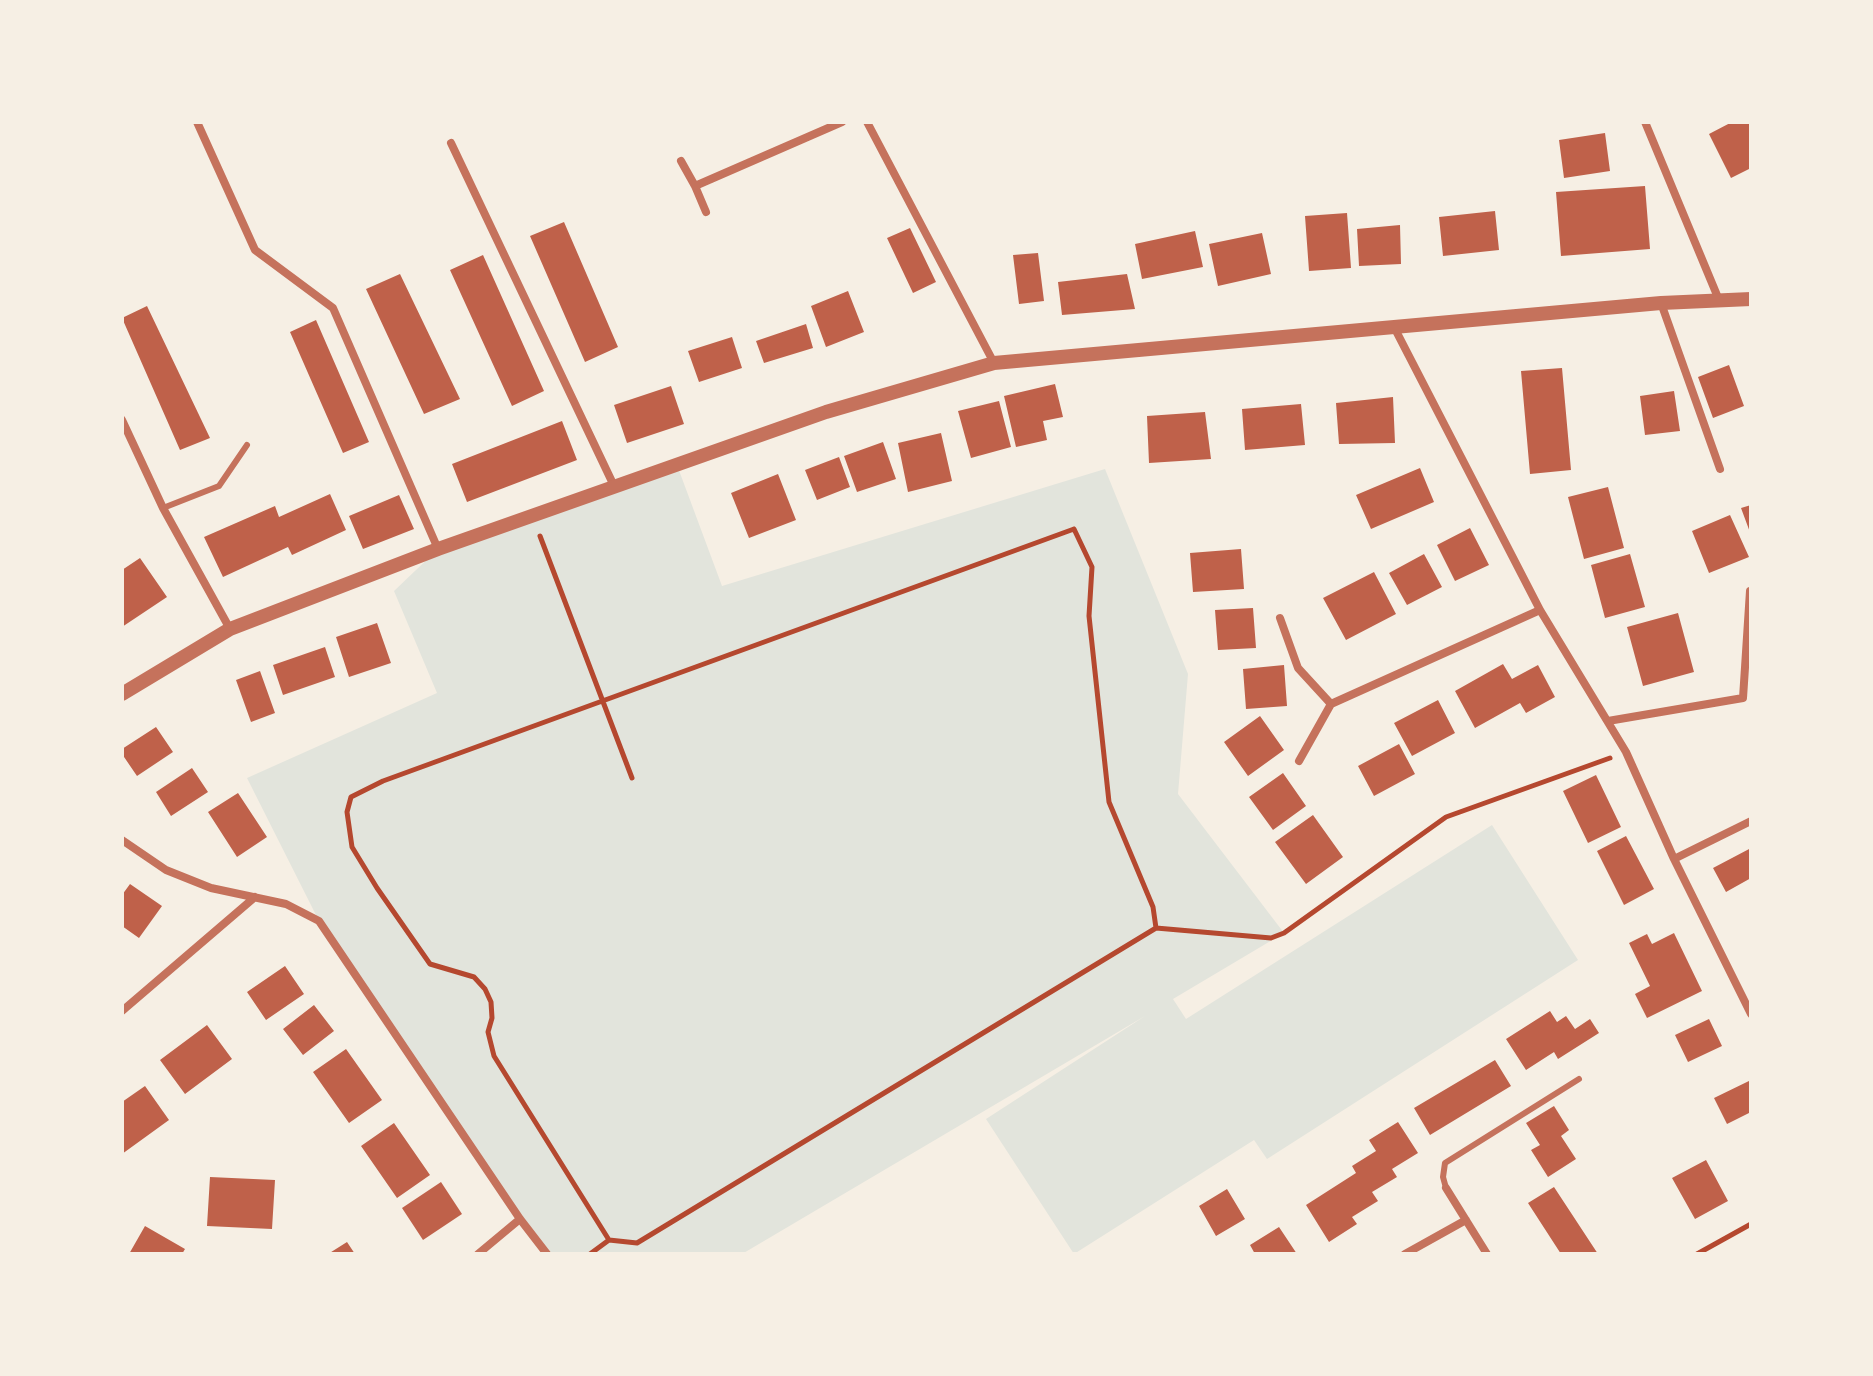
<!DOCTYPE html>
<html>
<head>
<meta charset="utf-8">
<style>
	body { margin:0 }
	#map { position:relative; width:1873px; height:1376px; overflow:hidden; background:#f6efe4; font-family:"DM Sans",sans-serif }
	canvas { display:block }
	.frame { position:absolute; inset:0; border:124px solid #f6efe4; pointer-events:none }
</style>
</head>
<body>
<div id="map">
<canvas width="1873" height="1376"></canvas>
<div class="frame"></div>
</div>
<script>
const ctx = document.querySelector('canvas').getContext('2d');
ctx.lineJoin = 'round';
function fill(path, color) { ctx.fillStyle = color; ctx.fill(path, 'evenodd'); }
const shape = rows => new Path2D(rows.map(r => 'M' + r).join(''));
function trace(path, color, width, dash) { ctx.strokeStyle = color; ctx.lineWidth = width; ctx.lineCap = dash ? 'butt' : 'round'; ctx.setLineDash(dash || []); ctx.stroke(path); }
fill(shape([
	[677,465,722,586,1105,469,1188,674,1178,794,1284,933,1173,999,1186,1019,1492,825,1578,960,1267,1159,1254,1140,1074,1254,986,1119,1145,1016,742,1254,547,1254,319,921,247,778,437,693,394,591,438,549]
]), '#e2e4dc');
fill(shape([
	[1732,122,1751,122,1751,168,1731,178,1709,134],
	[1605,133,1610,171,1564,178,1559,140],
	[1645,186,1650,249,1561,256,1556,192],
	[1495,211,1499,250,1443,256,1439,217],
	[1347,213,1351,268,1309,271,1305,216],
	[564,222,618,347,585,362,530,236],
	[1400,225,1401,264,1359,266,1357,229],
	[910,228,936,282,913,293,887,238],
	[1195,231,1203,267,1142,279,1135,244],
	[1262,233,1271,274,1218,286,1209,244],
	[1038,253,1044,301,1019,304,1013,255],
	[483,255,544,391,512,406,450,270],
	[400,274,460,399,424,414,366,289],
	[1127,274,1135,309,1062,315,1058,282],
	[848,291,864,332,826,347,811,306],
	[147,306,210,438,180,450,122,318],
	[316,320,369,442,343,453,290,332],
	[806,324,813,348,764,363,756,341],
	[732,337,742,368,699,382,688,351],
	[1729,365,1744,406,1713,418,1698,377],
	[1562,368,1571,470,1530,474,1521,371],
	[1055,384,1063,417,1043,421,1047,440,1016,447,1004,396],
	[671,386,684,424,627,443,614,405],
	[1674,391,1680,431,1645,435,1640,396],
	[1393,397,1395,443,1339,444,1336,403],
	[999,401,1011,447,971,458,958,411],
	[1301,404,1305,445,1245,450,1242,409],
	[1205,412,1211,459,1149,463,1147,416],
	[562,421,577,460,467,502,452,464],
	[941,433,952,481,908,492,898,443],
	[883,442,896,479,857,492,844,456],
	[839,457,850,487,817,500,805,470],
	[1420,468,1434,502,1371,529,1356,495],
	[778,474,796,520,749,538,731,493],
	[1608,487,1624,548,1584,559,1568,497],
	[330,494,346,530,292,555,288,547,223,577,204,537,275,506,279,517],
	[399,495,414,529,363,549,349,516],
	[1751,505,1751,535,1741,508],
	[1730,515,1749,557,1709,573,1692,531],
	[1470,528,1489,565,1455,581,1437,545],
	[1241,549,1244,589,1193,592,1190,553],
	[1424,554,1442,587,1407,605,1389,573],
	[1630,554,1645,607,1605,618,1591,565],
	[140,558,167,597,122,627,122,570],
	[1374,572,1396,614,1346,640,1323,598],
	[1253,608,1256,648,1218,650,1215,610],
	[1678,613,1694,672,1643,686,1627,627],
	[377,623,391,663,349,677,336,637],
	[325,647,335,677,283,695,273,665],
	[1503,664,1512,679,1538,665,1555,697,1526,713,1520,703,1475,728,1455,691],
	[1284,665,1287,706,1246,709,1243,669],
	[260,671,275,713,251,722,236,680],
	[1438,700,1455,733,1412,756,1394,723],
	[1260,716,1284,750,1248,776,1224,742],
	[156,727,173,752,137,776,122,754,122,749],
	[1399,744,1415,774,1374,796,1358,766],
	[192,768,208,792,171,816,156,792],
	[1283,773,1306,806,1273,830,1249,797],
	[1596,775,1621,827,1588,843,1563,791],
	[238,793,267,837,237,857,208,812],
	[1313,815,1343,857,1306,884,1275,842],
	[1626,836,1654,889,1624,905,1597,851],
	[1751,848,1751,878,1726,892,1713,868],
	[130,884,162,906,139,938,122,926,122,895],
	[1674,933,1702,991,1647,1018,1635,994,1650,986,1629,943,1647,934,1652,944],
	[285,966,304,994,266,1020,247,992],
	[314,1005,334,1031,303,1055,283,1029],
	[1550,1011,1557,1022,1566,1016,1575,1029,1590,1019,1599,1033,1558,1059,1554,1052,1526,1070,1506,1039],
	[1709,1019,1722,1046,1688,1062,1675,1035],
	[207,1025,232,1059,185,1094,160,1060],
	[346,1049,382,1100,349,1123,313,1072],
	[1495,1060,1511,1086,1430,1135,1414,1108],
	[1751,1080,1751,1112,1727,1124,1714,1098],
	[145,1086,169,1120,122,1154,122,1102],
	[1554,1106,1569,1130,1561,1136,1576,1159,1548,1177,1531,1150,1540,1145,1526,1123],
	[1398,1122,1418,1153,1392,1169,1397,1177,1372,1192,1378,1201,1352,1217,1357,1224,1329,1242,1306,1205,1356,1173,1352,1166,1376,1151,1369,1140],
	[394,1123,430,1175,397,1198,361,1146],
	[1706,1160,1728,1201,1695,1219,1672,1178],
	[210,1177,275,1180,272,1229,207,1226],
	[441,1182,462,1214,423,1240,402,1208],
	[1554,1187,1598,1254,1561,1254,1528,1203],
	[1227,1189,1245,1219,1216,1236,1199,1206],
	[145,1226,185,1249,182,1254,129,1254],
	[1279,1227,1297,1254,1255,1254,1250,1245],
	[347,1242,355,1254,328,1254]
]), '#bf614a');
trace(shape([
	[1074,529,1092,567,1089,616,1109,802,1153,907,1156,928,637,1243,609,1240,494,1056,488,1032,492,1018,491,1002,485,989,474,977,430,964,377,888,352,847,347,812,351,797,383,781,1074,529],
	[540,536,632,778],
	[1156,928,1271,938,1284,933,1446,817,1610,758],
	[590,1254,609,1240],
	[1697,1254,1751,1224]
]), '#b5482f', 5);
trace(shape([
	[163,508,219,486,247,445],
	[1446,1188,1443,1177,1445,1163,1579,1079]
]), '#c5725c', 6);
trace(shape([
	[197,122,255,250,333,308,438,549],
	[867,122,994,363],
	[1645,122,1719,300],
	[451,143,615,488],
	[681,161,695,186,706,212],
	[695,186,842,122],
	[1661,303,1720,469],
	[1394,327,1540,610,1626,752,1674,859,1751,1014],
	[122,420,163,508,230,629],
	[1280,618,1298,668,1331,704],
	[1608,721,1743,698,1750,591],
	[1299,761,1331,704,1540,610],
	[122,840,166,870,211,888,286,904,319,921,520,1219,547,1254],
	[1674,859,1751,821],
	[122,1011,255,897],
	[1446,1188,1487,1254],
	[478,1254,520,1219],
	[1405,1254,1466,1220]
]), '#c5725c', 8);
trace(shape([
	[122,694,230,629,438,549,826,412,994,363,1661,303,1751,299]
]), '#c5725c', 14);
</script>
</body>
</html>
